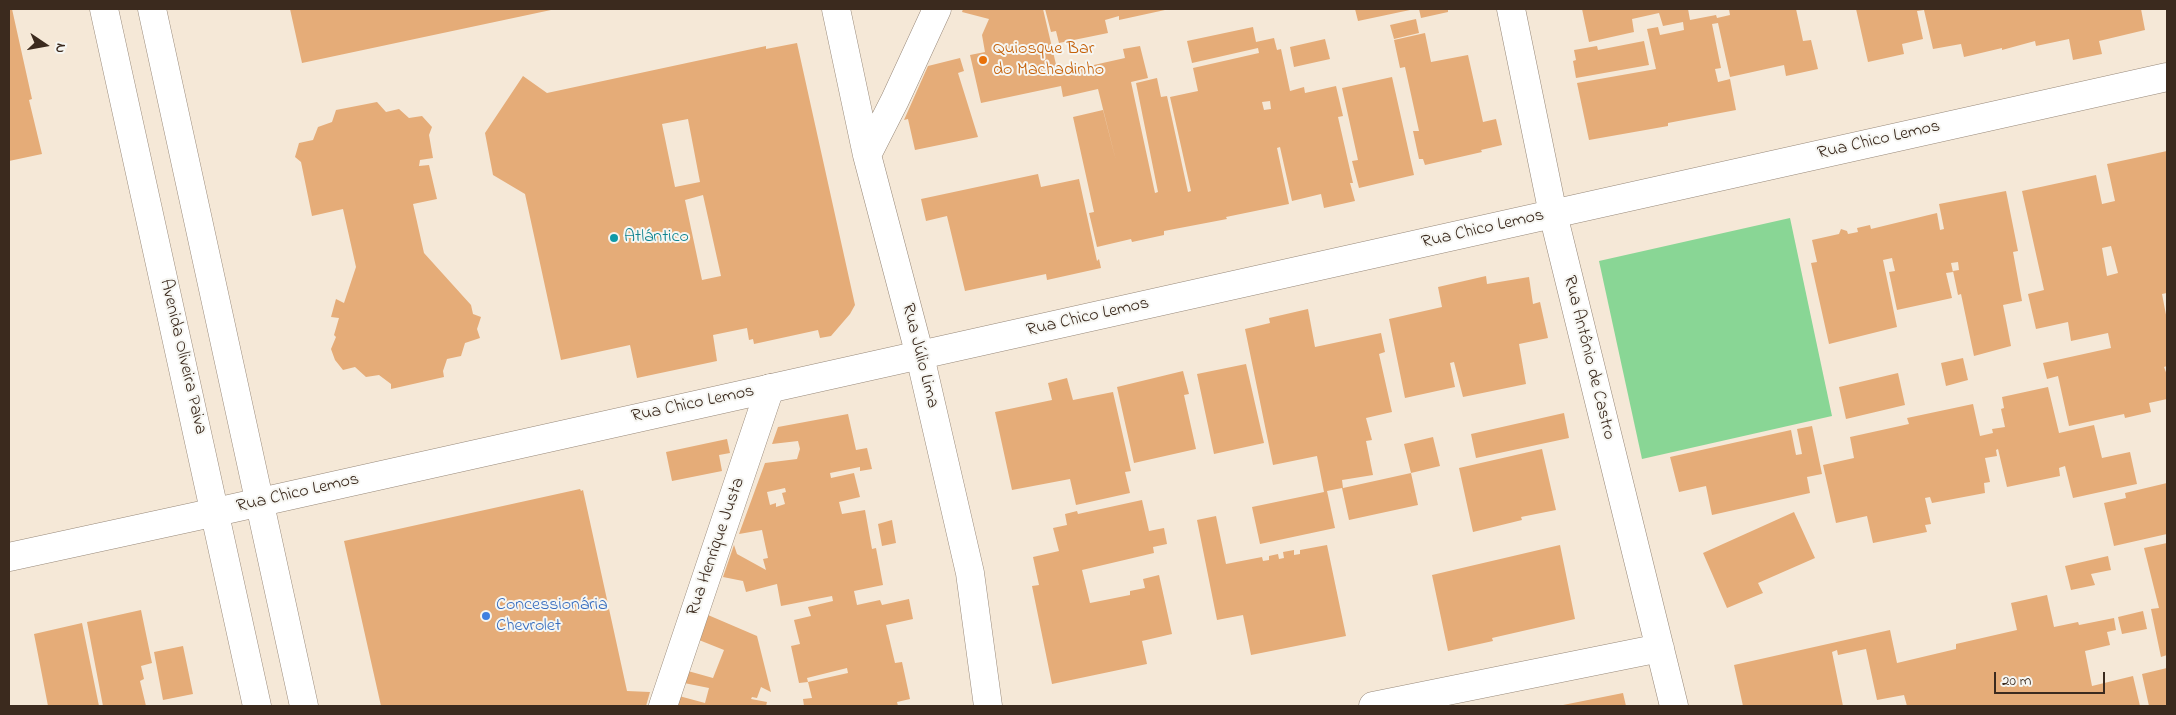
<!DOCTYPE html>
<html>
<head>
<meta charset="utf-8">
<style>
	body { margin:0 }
	#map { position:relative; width:2176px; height:715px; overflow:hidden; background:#f5e8d7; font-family:"Indie Flower",sans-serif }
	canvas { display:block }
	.frame { position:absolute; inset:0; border:10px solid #3b2a1e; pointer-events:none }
	.north { position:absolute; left:20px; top:20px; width:50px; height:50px; -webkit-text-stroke:4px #f6f6f2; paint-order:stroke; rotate:102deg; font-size:14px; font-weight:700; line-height:20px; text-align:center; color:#3b2a1e }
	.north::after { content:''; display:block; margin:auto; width:18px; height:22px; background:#3b2a1e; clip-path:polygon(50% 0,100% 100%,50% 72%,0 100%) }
	.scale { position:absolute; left:1994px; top:672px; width:111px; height:22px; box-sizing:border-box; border:2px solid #3b2a1e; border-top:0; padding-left:6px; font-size:15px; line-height:18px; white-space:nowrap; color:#3b2a1e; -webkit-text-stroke:4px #f6f6f2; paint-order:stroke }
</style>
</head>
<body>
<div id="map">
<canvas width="2176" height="715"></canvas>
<div class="frame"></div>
<div class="north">N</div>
<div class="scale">20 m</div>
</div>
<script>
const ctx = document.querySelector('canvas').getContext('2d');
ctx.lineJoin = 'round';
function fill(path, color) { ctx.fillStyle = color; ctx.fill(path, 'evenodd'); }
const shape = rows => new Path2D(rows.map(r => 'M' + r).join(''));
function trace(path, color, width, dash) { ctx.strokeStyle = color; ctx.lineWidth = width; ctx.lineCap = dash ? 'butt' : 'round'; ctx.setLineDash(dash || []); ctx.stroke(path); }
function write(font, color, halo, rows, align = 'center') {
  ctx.font = font + ' "Indie Flower",sans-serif'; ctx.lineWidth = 4; ctx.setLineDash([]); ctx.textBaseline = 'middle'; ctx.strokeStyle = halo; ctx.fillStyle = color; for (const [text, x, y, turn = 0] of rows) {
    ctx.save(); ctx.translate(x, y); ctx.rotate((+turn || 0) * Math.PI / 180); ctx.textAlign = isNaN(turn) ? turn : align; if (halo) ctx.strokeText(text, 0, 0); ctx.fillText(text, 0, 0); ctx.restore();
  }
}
fill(shape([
	[1790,218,1832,416,1642,459,1599,261]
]), '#89d695');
fill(shape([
	[9,9,12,9,32,99,29,100,42,154,9,161],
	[290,9,551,9,551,10,302,63],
	[963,9,1043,9,1058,73,1125,58,1123,49,1140,46,1148,78,1131,82,1155,193,1158,192,1136,83,1157,78,1161,97,1167,96,1188,192,1191,191,1170,97,1198,91,1193,68,1259,53,1258,48,1192,63,1187,41,1253,27,1256,42,1274,38,1277,50,1281,49,1290,91,1304,87,1305,93,1336,86,1343,116,1338,117,1353,183,1350,183,1355,201,1324,208,1321,194,1292,201,1280,147,1277,148,1289,204,1226,217,1227,219,1164,231,1164,235,1132,242,1131,239,1097,247,1089,213,1094,212,1073,117,1103,110,1116,161,1098,89,1063,97,1061,86,981,103,970,55,985,52,982,35,989,19,962,12],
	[1270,101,1271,109,1264,110,1262,102],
	[1045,9,1165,9,1165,10,1119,20,1119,16,1105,20,1108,33,1059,43,1056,31,1051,32],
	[1355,9,1409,9,1410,10,1358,21],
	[1419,9,1448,9,1448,12,1421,18],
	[1582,9,1688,9,1690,20,1716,15,1717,18,1730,15,1729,9,1796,9,1803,41,1811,40,1818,69,1786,76,1784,65,1730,77,1718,23,1712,24,1721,68,1715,69,1718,82,1730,79,1736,110,1668,123,1668,126,1589,140,1577,83,1656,69,1647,29,1658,27,1660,35,1684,30,1683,22,1663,26,1659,13,1632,19,1634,32,1589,42],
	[1856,9,2141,9,2145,30,2099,41,2102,54,2073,60,2069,39,2036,46,2035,41,2002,50,2002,48,1964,57,1961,44,1933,49,1924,10,1917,11,1923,39,1902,44,1904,54,1868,62],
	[1416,19,1419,33,1394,39,1390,25],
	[1425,33,1431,62,1468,55,1483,122,1496,119,1502,145,1481,150,1482,152,1425,165,1423,159,1419,159,1413,131,1419,131,1405,67,1400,68,1394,40],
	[1325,39,1330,59,1294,67,1290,47],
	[1644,41,1649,65,1576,78,1573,61,1576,60,1574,50,1597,46,1598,50],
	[797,43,855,305,850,314,831,336,820,338,818,330,754,344,753,339,749,340,747,328,713,335,717,361,637,378,630,345,561,360,525,194,493,175,485,133,523,76,547,93,766,46,766,49],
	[688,119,700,182,675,187,662,124],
	[703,195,721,276,702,280,685,200],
	[960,58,964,71,958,73,978,137,915,150,908,119,904,120,928,66],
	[1392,77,1414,175,1359,188,1352,161,1358,160,1342,88],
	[377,102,386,112,399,109,409,118,422,116,432,127,429,135,433,158,420,160,419,166,429,165,437,199,413,204,424,253,471,305,473,314,481,317,477,329,480,338,465,343,461,356,447,359,443,371,444,377,391,389,391,384,379,375,366,377,355,367,343,370,335,360,331,349,336,337,334,335,339,318,331,317,336,299,344,303,356,267,343,209,312,216,301,162,295,157,299,143,313,140,318,127,332,122,336,110],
	[2167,151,2167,293,2162,294,2167,320,2167,366,2164,367,2167,375,2167,399,2149,403,2151,412,2125,418,2124,414,2069,426,2058,376,2047,379,2043,363,2111,348,2108,333,2071,341,2068,322,2036,329,2028,294,2044,290,2022,191,2096,175,2102,204,2115,201,2107,164],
	[2111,246,2118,273,2107,276,2102,248],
	[1038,174,1041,187,1079,179,1097,261,1099,259,1101,268,1047,280,1046,274,965,291,947,216,926,221,921,199],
	[2006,191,2018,251,2013,252,2022,301,2003,305,2011,346,1974,356,1961,294,1958,295,1953,271,1959,270,1958,262,1951,263,1953,272,1946,273,1952,298,1897,310,1889,272,1895,271,1892,258,1883,260,1897,327,1829,344,1811,263,1817,262,1812,240,1839,234,1841,229,1847,231,1848,234,1858,232,1857,228,1870,225,1871,229,1937,213,1940,230,1944,229,1939,204],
	[1486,276,1487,284,1529,277,1533,304,1540,302,1548,338,1519,344,1526,384,1463,397,1454,362,1450,363,1455,387,1405,398,1389,319,1442,307,1438,287],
	[1308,309,1315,347,1381,333,1385,352,1379,354,1392,412,1366,418,1372,440,1366,441,1373,475,1342,480,1343,488,1411,473,1418,505,1349,520,1342,488,1327,491,1335,528,1260,544,1252,507,1324,492,1317,456,1273,465,1245,329,1270,323,1269,318],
	[1963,358,1968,380,1946,386,1941,363],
	[1246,364,1264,443,1214,454,1197,374],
	[1183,371,1189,394,1184,395,1196,449,1134,463,1117,387],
	[1898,373,1905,405,1846,419,1839,387],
	[1067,378,1073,400,1113,392,1131,471,1125,472,1130,493,1076,505,1070,479,1012,490,995,412,1052,400,1048,383],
	[2048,387,2059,433,2094,425,2102,458,2130,452,2137,484,2073,498,2065,466,2059,468,2060,476,2007,487,1998,449,1996,450,1997,456,1985,458,1990,482,1984,483,1985,493,1932,503,1930,497,1925,498,1931,524,1925,525,1927,532,1873,543,1867,516,1836,523,1823,465,1854,458,1850,437,1909,424,1907,418,1973,404,1980,436,1993,433,1992,429,2005,427,2001,409,2004,408,2002,397],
	[1564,413,1569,438,1476,458,1471,434],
	[848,414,856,450,867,448,872,469,860,471,860,467,830,473,831,478,854,473,860,497,839,502,842,514,865,510,872,549,876,548,883,585,854,591,857,605,880,600,882,605,909,599,913,619,886,625,895,663,902,662,910,699,897,702,898,706,804,706,803,699,812,698,808,682,799,683,791,646,800,644,794,620,811,616,808,607,833,601,832,596,781,606,777,584,746,592,743,581,723,577,734,545,737,554,766,570,763,559,768,558,762,530,739,534,765,463,797,459,800,449,798,441,772,444,778,427],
	[785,488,786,492,782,493,785,504,776,507,776,503,770,505,767,492],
	[847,668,848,673,808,682,807,678],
	[1812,426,1822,474,1807,477,1810,493,1712,515,1706,486,1679,492,1670,457,1791,430,1796,455,1802,454,1797,429],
	[1433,437,1440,466,1411,473,1404,444],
	[727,439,730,453,719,455,722,471,672,481,666,452],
	[1542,449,1556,510,1521,517,1522,520,1473,532,1459,468],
	[2167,483,2167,534,2114,546,2104,503,2126,498,2125,493],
	[580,489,581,491,583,490,627,691,650,692,646,706,381,706,344,541],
	[1142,500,1149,531,1164,528,1167,544,1153,547,1154,553,1082,570,1090,603,1130,595,1130,591,1145,588,1143,579,1159,575,1172,634,1142,641,1147,664,1052,684,1032,586,1039,585,1033,557,1059,551,1053,528,1067,525,1065,514,1077,511,1078,514],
	[1794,512,1815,558,1758,583,1763,593,1727,608,1703,553],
	[1216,516,1226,564,1262,557,1263,561,1269,560,1269,556,1278,554,1279,559,1284,558,1283,552,1294,550,1294,555,1300,554,1300,550,1327,545,1346,636,1251,655,1243,615,1217,620,1197,520],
	[892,520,896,543,882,546,878,524],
	[2167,543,2167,655,2161,657,2151,609,2159,608,2144,548],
	[1560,545,1575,619,1492,638,1493,641,1448,651,1432,575],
	[2108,556,2111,570,2091,574,2095,585,2071,590,2065,566],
	[2047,595,2054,627,2078,622,2079,625,2114,618,2116,630,2107,632,2110,645,2085,651,2092,686,2133,676,2140,706,1907,706,1904,695,1877,700,1866,649,1838,655,1837,650,1832,652,1843,706,1743,706,1734,665,1890,630,1897,663,1956,649,1956,644,2017,630,2011,603],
	[141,610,152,663,141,666,144,679,140,681,146,706,103,706,87,622],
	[2143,611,2147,629,2122,634,2118,617],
	[708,615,757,636,771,692,761,687,757,698,752,697,751,699,767,702,766,706,675,706,679,696,705,703,709,688,684,683,688,671,713,678,724,650,699,640],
	[82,623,99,706,48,706,34,634],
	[183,646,193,694,163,700,154,652],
	[2167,668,2167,706,2149,706,2142,674],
	[1623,693,1626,706,1563,706,1563,705]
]), '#e5ac78');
const street = shape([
	[836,9,867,155,920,356,970,573,988,706],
	[1511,9,1553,214,1674,706],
	[867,155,895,100,937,9],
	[9,557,216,512],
	[663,706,770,388],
	[1373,706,1660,648]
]);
const secondary = shape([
	[216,512,2167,77]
]);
const primary = shape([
	[104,9,257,706],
	[152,9,304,706]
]);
trace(street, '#98897a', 29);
trace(secondary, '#98897a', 29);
trace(primary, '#98897a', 29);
trace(street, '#fff', 28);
trace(secondary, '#fff', 28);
trace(primary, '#fff', 28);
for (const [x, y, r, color] of [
	[983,60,5,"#e8710a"],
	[614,238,5,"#0f9aa8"],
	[486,616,5,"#3f7fe0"]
]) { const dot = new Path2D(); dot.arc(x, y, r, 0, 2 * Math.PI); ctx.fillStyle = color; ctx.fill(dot); trace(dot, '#f6f6f2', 2); }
write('18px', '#c56008', '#f6f6f2', [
	["Quiosque Bar",993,50],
	["do Machadinho",993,71]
], 'left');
write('18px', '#3b2a1e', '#f6f6f2', [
	["Rua Chico Lemos",1879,141,-13],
	["Rua Chico Lemos",1483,230,-13],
	["Rua Chico Lemos",1088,318,-13],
	["Rua Júlio Lima",919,356,76],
	["Avenida Oliveira Paiva",182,357,77],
	["Rua Antônio de Castro",1588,358,76],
	["Rua Chico Lemos",693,405,-12],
	["Rua Chico Lemos",298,494,-13],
	["Rua Henrique Justa",717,547,-71]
]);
write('18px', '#0d838f', '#f6f6f2', [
	["Atlántico",624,238]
], 'left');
write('18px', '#366cbe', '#f6f6f2', [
	["Concessionária",496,606],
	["Chevrolet",496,627]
], 'left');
</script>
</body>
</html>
